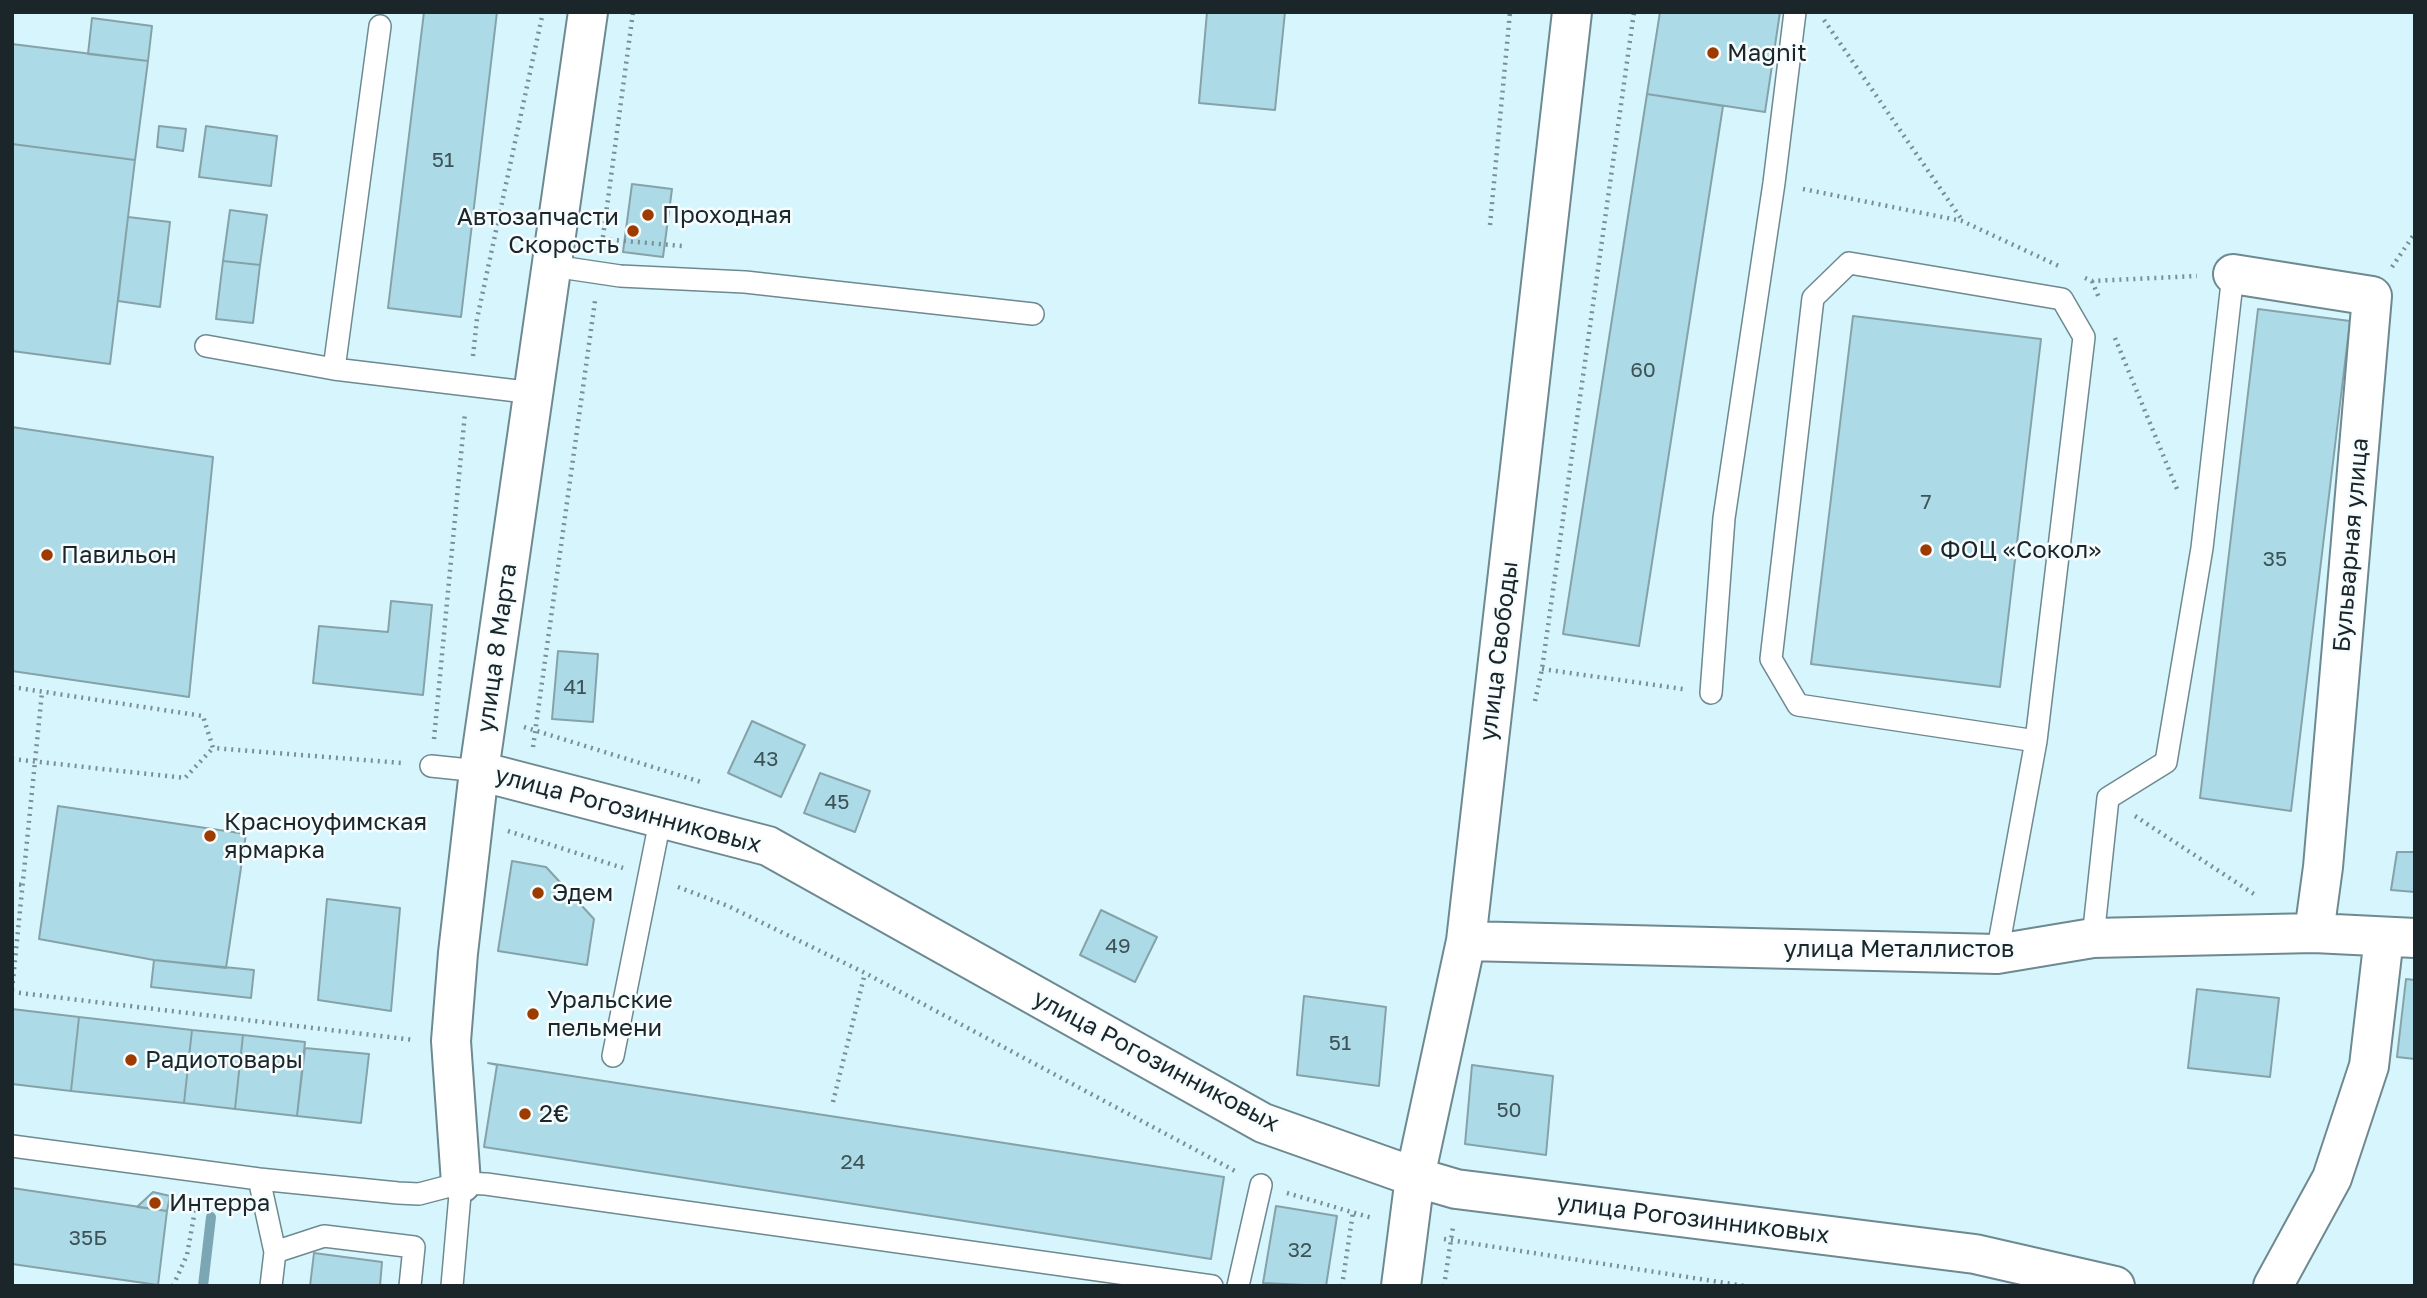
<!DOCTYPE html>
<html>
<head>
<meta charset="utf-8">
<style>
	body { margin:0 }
	#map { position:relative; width:2427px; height:1298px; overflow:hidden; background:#d7f5fd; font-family:"Golos Text",sans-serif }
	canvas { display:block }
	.frame { position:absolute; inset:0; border:14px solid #1a2629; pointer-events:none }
</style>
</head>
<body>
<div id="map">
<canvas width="2427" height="1298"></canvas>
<div class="frame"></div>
</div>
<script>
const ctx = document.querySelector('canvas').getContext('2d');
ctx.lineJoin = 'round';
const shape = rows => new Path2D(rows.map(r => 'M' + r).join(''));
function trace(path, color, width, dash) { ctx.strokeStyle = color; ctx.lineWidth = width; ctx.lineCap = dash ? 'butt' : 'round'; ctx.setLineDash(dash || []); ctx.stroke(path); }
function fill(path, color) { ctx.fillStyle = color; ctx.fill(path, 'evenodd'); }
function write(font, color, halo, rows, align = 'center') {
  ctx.font = font + ' "Golos Text",sans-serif'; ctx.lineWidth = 5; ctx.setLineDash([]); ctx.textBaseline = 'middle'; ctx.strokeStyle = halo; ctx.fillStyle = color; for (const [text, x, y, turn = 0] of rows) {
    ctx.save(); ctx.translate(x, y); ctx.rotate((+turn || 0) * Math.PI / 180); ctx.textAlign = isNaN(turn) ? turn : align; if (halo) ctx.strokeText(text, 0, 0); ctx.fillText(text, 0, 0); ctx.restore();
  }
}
trace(shape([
	[203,1286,211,1217]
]), '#7aa7b3', 10);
const building = shape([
	[424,12,497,12,461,317,388,308,424,12],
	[1207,12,1285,12,1275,110,1199,103,1207,12],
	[1660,12,1780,12,1765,112,1647,94,1660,12],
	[92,18,152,26,148,61,88,54,92,18],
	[12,44,148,61,135,160,12,144,12,44],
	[1647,94,1723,106,1639,646,1563,634,1647,94],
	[159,126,186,129,183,151,157,147,159,126],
	[206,126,277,136,271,186,199,177,206,126],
	[12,144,135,160,110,364,12,351,12,144],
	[632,184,672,189,663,257,623,252,632,184],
	[230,210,267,215,260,265,223,261,230,210],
	[128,217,170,222,160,307,118,301,128,217],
	[223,261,260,265,253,323,216,319,223,261],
	[2258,309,2350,321,2291,811,2200,798,2258,309],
	[1853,316,2041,339,2000,687,1811,664,1853,316],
	[12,427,213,457,189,697,12,671,12,427],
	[391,601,432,605,423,695,313,683,319,626,388,632,391,601],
	[558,651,598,654,593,722,552,719,558,651],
	[752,721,805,745,781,797,728,773,752,721],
	[820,773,870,791,855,832,804,813,820,773],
	[58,806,246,834,226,968,154,960,39,939,58,806],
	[2397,852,2415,852,2415,892,2391,890,2397,852],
	[512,861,546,867,594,919,587,965,498,951,512,861],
	[327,899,400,908,391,1011,318,1000,327,899],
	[1101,910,1157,937,1135,982,1080,955,1101,910],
	[154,960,254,970,251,998,151,987,154,960],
	[2406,979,2415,980,2415,1059,2397,1057,2406,979],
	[2197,989,2279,998,2270,1077,2188,1068,2197,989],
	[1304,996,1386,1007,1379,1086,1297,1075,1304,996],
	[12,1009,79,1017,71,1091,12,1084,12,1009],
	[79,1017,192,1030,184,1103,71,1091,79,1017],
	[192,1030,243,1035,235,1109,184,1103,192,1030],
	[243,1035,305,1042,297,1116,235,1109,243,1035],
	[305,1048,369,1054,361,1123,297,1116,305,1048],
	[488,1063,1224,1177,1211,1259,484,1147,497,1065,488,1063],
	[1472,1065,1553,1076,1546,1155,1465,1144,1472,1065],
	[12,1188,167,1211,158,1285,12,1264,12,1188],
	[153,1192,170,1196,167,1211,137,1207,153,1192],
	[1276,1206,1337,1216,1326,1286,1263,1283,1276,1206],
	[314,1253,382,1262,380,1286,310,1286,314,1253]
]);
fill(building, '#acdbe7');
trace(building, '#86a2a9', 2);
const service = shape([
	[553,266,620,276,745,282,1033,314],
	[206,346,334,369,534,393],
	[334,369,380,26],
	[1711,693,1724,518,1774,183,1795,12],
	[431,766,479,771],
	[2093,938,2108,798,2166,762,2202,548,2233,274],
	[1997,954,2036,741,2084,337,2062,299,1849,263,1813,298,1771,659,1798,705,2036,741],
	[613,1056,661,816],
	[12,1146,259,1179,398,1193,419,1194,461,1183,486,1184,1212,1286],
	[259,1179,275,1252,271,1286],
	[275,1252,324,1236,414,1247,410,1286],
	[452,1286,461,1183],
	[1238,1286,1261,1185]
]);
const minor = shape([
	[2233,274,2372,296,2323,867,2314,933],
	[479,771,768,846,1263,1123,1415,1177,1456,1189,1975,1254,2115,1286],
	[1466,941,1997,954,2093,938,2314,933,2415,938],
	[461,1183,451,1041,458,953,479,771,588,12],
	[1401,1286,1415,1177,1466,941,1572,12],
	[2273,1286,2332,1178,2369,1066,2384,937]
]);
trace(service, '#6e8990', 24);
trace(minor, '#6e8990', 42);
trace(shape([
	[1824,20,1962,220],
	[1803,189,1962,221,2061,267],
	[1490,225,1510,12],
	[603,239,682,246],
	[602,244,633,12],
	[2392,267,2415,233],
	[2085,278,2092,281,2197,276],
	[2092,281,2099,298],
	[2115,338,2177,489],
	[473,356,477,319,543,12],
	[1542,669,1683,689],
	[12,687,203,716,213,748,402,763],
	[1535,701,1542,669,1634,12],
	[524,727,701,782],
	[434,739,465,413],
	[533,747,595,301],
	[12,759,185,778,213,748],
	[2135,816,2257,896],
	[508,831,623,868],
	[12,884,23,885],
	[678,887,728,906,865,973,1237,1172],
	[12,990,42,692],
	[12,992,414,1040],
	[833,1102,865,973],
	[1287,1193,1372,1218],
	[1444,1239,1745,1286],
	[173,1286,187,1255,197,1199],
	[1342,1286,1353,1212],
	[1444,1286,1453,1227]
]), '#7a8f94', 4.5, [2, 5]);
trace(service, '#fff', 21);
trace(minor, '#fff', 38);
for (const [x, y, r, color] of [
	[1713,53,7,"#9e3b00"],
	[648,215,7,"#9e3b00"],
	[633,231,7,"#9e3b00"],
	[1926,550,7,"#9e3b00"],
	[47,555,7,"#9e3b00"],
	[210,836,7,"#9e3b00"],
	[538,893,7,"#9e3b00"],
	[533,1014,7,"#9e3b00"],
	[131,1060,7,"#9e3b00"],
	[525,1114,7,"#9e3b00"],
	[155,1203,7,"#9e3b00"]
]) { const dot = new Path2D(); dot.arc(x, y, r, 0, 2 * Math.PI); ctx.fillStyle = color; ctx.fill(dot); trace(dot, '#f7fdff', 2.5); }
write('21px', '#3e5358', null, [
	["51",443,160],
	["60",1643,370],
	["7",1926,502],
	["35",2275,559],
	["41",575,687],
	["43",766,759],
	["45",837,802],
	["49",1118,946],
	["51",1340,1043],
	["50",1509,1110],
	["24",853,1162],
	["35Б",88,1238],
	["32",1300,1250]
]);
write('24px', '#1a2629', '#f7fdff', [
	["Magnit",1727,53],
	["Проходная",662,215],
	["Автозапчасти",619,217,"right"],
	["Скорость",619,245,"right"],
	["ФОЦ «Сокол»",1940,550],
	["Павильон",61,555],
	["Красноуфимская",224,822],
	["ярмарка",224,850],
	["Эдем",552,893],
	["Уральские",547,1000],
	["пельмени",547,1028],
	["Радиотовары",145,1060],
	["2€",539,1114],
	["Интерра",169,1203]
], 'left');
write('24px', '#1a2629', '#f7fdff', [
	["Бульварная улица",2351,545,-85],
	["улица 8 Марта",497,648,-82],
	["улица Свободы",1499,651,-83],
	["улица Рогозинниковых",628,810,15],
	["улица Металлистов",1899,949],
	["улица Рогозинниковых",1156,1061,28],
	["улица Рогозинниковых",1693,1219,7]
]);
</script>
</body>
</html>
